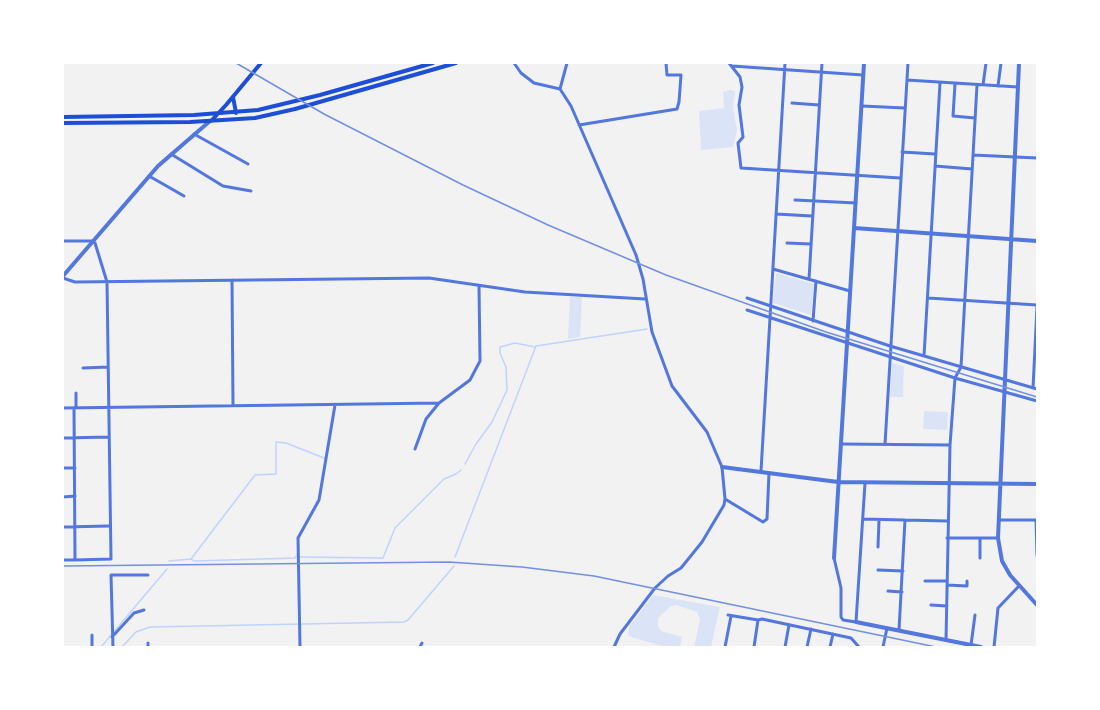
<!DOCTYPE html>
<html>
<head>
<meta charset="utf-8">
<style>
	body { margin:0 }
	#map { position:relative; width:1100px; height:710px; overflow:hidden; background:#f2f2f2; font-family:Jost,sans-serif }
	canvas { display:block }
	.frame { position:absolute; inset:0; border:64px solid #fff; pointer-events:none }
</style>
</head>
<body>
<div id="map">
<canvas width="1100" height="710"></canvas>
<div class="frame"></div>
</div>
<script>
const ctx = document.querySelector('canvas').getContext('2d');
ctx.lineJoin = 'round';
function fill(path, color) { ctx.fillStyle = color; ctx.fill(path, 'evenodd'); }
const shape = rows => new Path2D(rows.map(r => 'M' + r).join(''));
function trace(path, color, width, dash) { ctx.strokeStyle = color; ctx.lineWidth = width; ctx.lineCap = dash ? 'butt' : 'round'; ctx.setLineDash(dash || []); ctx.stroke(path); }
fill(shape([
	[730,90,735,91,733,108,737,130,733,147,701,150,699,111,724,108,723,92],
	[776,273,814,284,811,315,773,303],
	[570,297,582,297,580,337,568,339],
	[892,363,904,366,903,397,890,397],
	[924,411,948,412,947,430,923,429],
	[653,595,720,607,711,647,694,647,700,620,697,612,676,605,671,606,658,618,658,626,661,631,682,637,680,647,665,647,628,636,629,627]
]), '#dbe4f7');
trace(shape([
	[465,464,476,444,492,422,507,390,506,367,500,353,500,347,515,343,535,347],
	[300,557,383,558,395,528,444,479,456,474,461,470],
	[455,557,536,346,647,329],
	[191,559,194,561,295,558,296,556],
	[169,561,191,559,255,475,276,474,276,442,286,443,324,458],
	[101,647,167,569],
	[122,647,136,632,150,627,404,622,408,620,454,566]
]), '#bfd3fe', 1.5);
trace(shape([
	[514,63,521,73,534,83,560,89,571,106,636,255,643,279,652,332,672,386,707,432,722,467,725,499,724,505,702,542,681,568,668,576,655,588,620,634,614,647],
	[729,63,740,77,742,87,739,105,743,137,738,143,741,168,900,178],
	[732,66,863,75],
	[907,80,1018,87],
	[955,84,953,116,975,118],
	[983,85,986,63],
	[998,86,1001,63],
	[560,89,567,63],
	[792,103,819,105],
	[862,106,905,108],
	[579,125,677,109,679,102,681,75,667,75,666,63],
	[194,134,248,164],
	[902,152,935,154],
	[171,154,223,186,251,191],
	[973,155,1037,158],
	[935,166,972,169],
	[149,176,184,196],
	[795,200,856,203],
	[776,214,812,216],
	[63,241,92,241,95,243,107,282,111,559,75,560],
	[787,243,811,244],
	[773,269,850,291],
	[63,278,75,282,429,278,525,292,645,299],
	[809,279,822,63],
	[232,280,233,405],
	[747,298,890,346,1037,389],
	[928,298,1037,305],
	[747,310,955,378,1037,401],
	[813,321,816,281],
	[924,356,940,83],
	[83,368,108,367],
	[1033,388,1037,307],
	[76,393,76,408],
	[63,408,439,403],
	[63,438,109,437],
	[841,444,950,445],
	[885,444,908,63],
	[415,449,426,419,439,403,470,380,480,361,479,286],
	[63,468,75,468],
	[761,471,785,63],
	[63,497,75,496],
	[725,499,763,522,767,519,769,473],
	[863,519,947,521],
	[999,520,1037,520],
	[1036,520,1037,555],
	[63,527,109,526],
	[947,538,998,538],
	[878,547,879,520],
	[834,558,841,588,841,617,843,620,856,622,865,483],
	[980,558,980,538],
	[63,560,75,560,74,408],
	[878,570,903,571],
	[925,581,947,581],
	[947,585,967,586,967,581],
	[888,591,902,592],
	[931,605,947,606],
	[728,615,758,620,754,647],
	[758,620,762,619,851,638,859,647],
	[899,630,905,520],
	[92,635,92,647],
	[112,637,134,613,144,610],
	[946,640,950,445,955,378,961,367,977,85],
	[971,645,975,615],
	[113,647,111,575,148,575],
	[148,647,148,643],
	[300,647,298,538,319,500,335,405],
	[420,647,422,643],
	[725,647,731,616],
	[785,647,789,625],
	[807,647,811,629],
	[830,647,833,634],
	[883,647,887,628],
	[994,647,998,608,1018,587]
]), '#5277de', 3);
trace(shape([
	[1019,63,998,538,1002,561,1010,575,1037,605],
	[854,228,1037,241],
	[63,276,158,166,210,121],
	[722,467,838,482,1037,484],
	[834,558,864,63],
	[856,622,981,647]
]), '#5277de', 4);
trace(shape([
	[233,97,236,113],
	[63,117,194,115,258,110,320,95,433,63],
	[211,121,226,105,261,63],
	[63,123,190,122,255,118,295,109,456,63]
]), '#1d4ed8', 4);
trace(shape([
	[236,63,324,114,463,185,548,225,666,275,826,332,1037,397],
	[63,566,449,562,522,567,594,576,936,647]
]), '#7290e2', 1.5);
</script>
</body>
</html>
